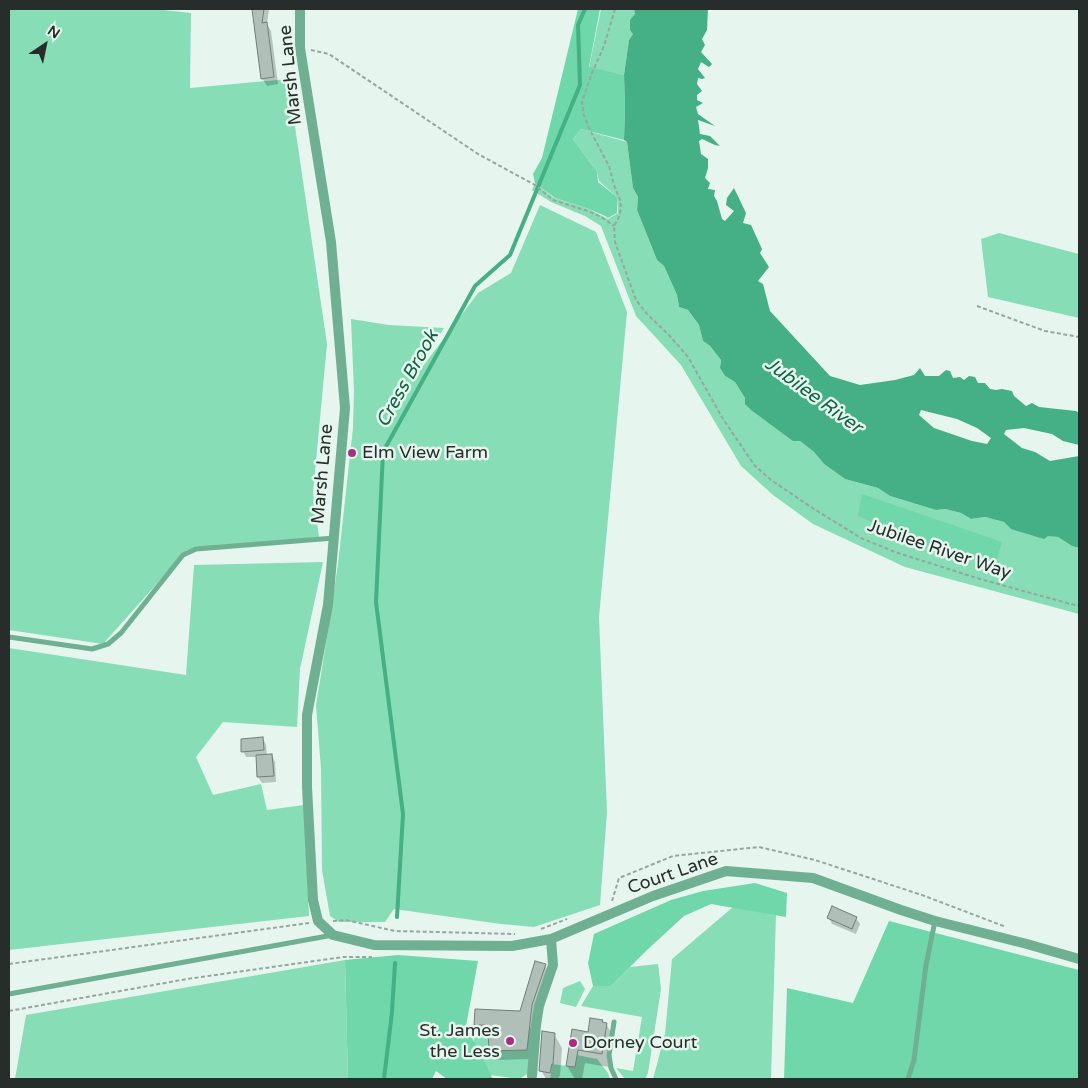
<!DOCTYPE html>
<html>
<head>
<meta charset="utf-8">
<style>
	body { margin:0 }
	#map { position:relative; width:1088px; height:1088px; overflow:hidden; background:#e6f6ee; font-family:"Varela Round",sans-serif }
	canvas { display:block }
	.frame { position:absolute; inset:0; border:10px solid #272d2a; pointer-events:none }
	.north { position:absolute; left:20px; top:20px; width:50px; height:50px; -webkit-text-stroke:4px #e6f6ee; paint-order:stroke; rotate:34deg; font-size:14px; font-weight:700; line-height:20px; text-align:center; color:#272d2a }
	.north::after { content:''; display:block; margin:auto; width:18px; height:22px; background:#272d2a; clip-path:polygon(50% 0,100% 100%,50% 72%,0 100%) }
</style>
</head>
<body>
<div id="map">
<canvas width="1088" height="1088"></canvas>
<div class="frame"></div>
<div class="north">N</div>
</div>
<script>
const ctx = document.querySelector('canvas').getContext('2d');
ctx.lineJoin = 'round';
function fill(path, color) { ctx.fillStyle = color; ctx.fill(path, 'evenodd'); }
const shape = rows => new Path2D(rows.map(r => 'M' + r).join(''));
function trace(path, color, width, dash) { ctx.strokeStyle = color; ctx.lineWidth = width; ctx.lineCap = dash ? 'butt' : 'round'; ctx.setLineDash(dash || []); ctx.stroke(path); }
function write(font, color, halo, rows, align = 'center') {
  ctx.font = font + ' "Varela Round",sans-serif'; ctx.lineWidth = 5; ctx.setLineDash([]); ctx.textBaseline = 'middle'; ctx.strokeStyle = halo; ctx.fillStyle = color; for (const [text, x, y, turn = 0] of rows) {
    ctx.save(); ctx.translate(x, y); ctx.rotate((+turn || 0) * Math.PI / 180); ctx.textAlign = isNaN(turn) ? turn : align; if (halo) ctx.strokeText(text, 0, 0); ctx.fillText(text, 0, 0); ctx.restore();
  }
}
fill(shape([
	[9,9,154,9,191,13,190,88,288,79,327,344,313,493,319,537,187,550,103,644,9,630],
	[601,9,634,9,635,14,633,34,629,40,624,75,589,68],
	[581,129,627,142,633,188,638,197,637,210,657,260,664,266,677,295,679,307,688,310,699,325,703,341,710,346,721,360,720,368,725,376,735,382,745,398,800,441,814,452,824,464,845,479,878,488,890,496,936,510,945,509,961,513,971,519,985,517,1004,522,1011,529,1058,537,1072,546,1079,548,1079,614,905,567,813,524,773,495,741,466,681,365,636,316,601,226,585,216,551,202,532,190,535,183,554,198,589,209,608,219,618,213,617,197,599,181,597,172,573,139],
	[540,205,596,232,627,312,599,617,607,812,600,905,534,927,501,924,394,909,385,922,339,922,330,916,322,870,321,769,316,705,327,637,338,564,353,428,354,391,351,319,389,325,444,328,411,382,478,293,511,273],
	[999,233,1079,254,1079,318,988,297,981,239],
	[323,562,300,669,297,727,223,722,196,757,213,795,261,784,267,810,304,805,309,916,9,950,9,648,186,675,194,565],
	[733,907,776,915,771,1079,653,1079,665,1034,672,959],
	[345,960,348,1079,15,1079,26,1015],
	[658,964,661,989,648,1073,645,1079,625,1079,616,1068,633,1071,642,1017,581,1006,593,986,611,986,630,967],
	[580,981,585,989,576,1007,560,1003,563,988],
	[474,1025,531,1028,529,1073,519,1079,468,1072,475,1035],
	[577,1055,597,1059,608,1073,610,1079,550,1079,552,1064,575,1067]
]), '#87ddb6');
fill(shape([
	[578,9,600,9,589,67,624,75,625,107,624,140,581,129,573,139,597,172,598,182,617,197,617,213,608,218,605,216,589,209,555,198,535,183,533,174,542,158],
	[862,494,1002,542,995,564,932,548,858,516],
	[755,883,787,893,786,917,711,904,684,916,646,951,611,986,593,986,588,963,594,934,671,900,703,891],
	[889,921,1079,970,1079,1079,784,1079,787,988,853,1003],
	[398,955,478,961,466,1026,493,1079,447,1079,436,1071,432,1079,348,1079,345,960]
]), '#6fd7aa');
fill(shape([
	[634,9,708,9,707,30,702,39,705,45,701,52,712,64,709,67,701,62,698,69,705,78,702,79,698,78,697,84,702,91,697,95,697,100,703,103,696,107,698,114,715,126,698,120,700,134,710,136,720,146,715,145,702,139,699,141,701,154,708,159,708,168,705,178,710,183,708,189,715,190,714,196,717,201,722,219,725,221,734,211,726,205,727,198,734,188,746,213,743,223,751,225,762,249,760,253,769,267,758,281,763,284,770,311,830,376,860,385,895,380,914,375,920,368,925,376,939,376,946,370,950,371,953,378,960,377,964,380,969,376,975,377,978,383,985,383,990,389,996,390,1002,389,1012,391,1014,396,1026,406,1032,403,1039,407,1076,411,1079,413,1079,445,1063,441,1052,434,1024,428,1006,430,1004,434,1022,448,1035,452,1050,461,1079,456,1079,548,1072,546,1058,537,1048,536,1044,539,1011,529,1004,522,985,517,971,519,961,513,945,509,936,510,890,496,878,488,845,479,824,464,814,452,800,441,793,441,751,410,745,404,745,398,735,382,725,376,720,368,721,360,710,346,703,341,699,325,688,310,679,307,677,295,664,266,657,260,637,210,638,197,633,188,627,142,624,140,625,107,624,75,629,40,633,34,630,30,630,20,635,14],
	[921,410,957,419,977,428,991,438,987,444,972,441,934,428,919,415]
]), '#45af85');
fill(shape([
	[254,9,269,9,267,24,271,31,278,84,267,86,262,78,253,13],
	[263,738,266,745,267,756,272,756,275,762,276,782,262,783,258,777,257,757,246,757,243,751],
	[829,918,856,918,860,924,856,934,832,924],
	[545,965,550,974,532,1059,496,1060,491,1051,490,1034,480,1033,475,1024,521,1013],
	[602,1022,603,1023,606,1024,614,1037,609,1067,585,1063,582,1079,575,1079,567,1066,573,1031,589,1034],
	[554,1034,562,1048,560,1077,559,1076,558,1079,546,1079,541,1070]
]), '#0003');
trace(shape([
	[397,917,403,814,376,602,383,452,475,286,510,255,580,85,578,25,585,9],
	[384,1079,392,1012,395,963]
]), '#45af85', 4);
const building = shape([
	[252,9,264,9,262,23,267,22,274,77,261,79,252,9],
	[263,737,264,750,241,752,241,739,263,737],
	[272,754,274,776,257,777,256,755,272,754],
	[832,906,857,917,852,929,827,918,832,906],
	[535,961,546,964,532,1005,527,1050,489,1051,488,1025,474,1025,475,1009,520,1011,535,961],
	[590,1018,603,1020,602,1022,607,1023,602,1054,578,1050,575,1067,566,1066,572,1029,588,1032,590,1018],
	[542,1031,555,1033,553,1064,552,1064,550,1073,539,1071,542,1031]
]);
fill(building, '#b0c0b8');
trace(building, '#707e77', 1);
trace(shape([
	[615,9,604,46,592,73,582,102,584,115,589,128,609,166,614,185,621,202,620,215,614,226,615,242,636,300,648,315,669,335,688,357,723,419,755,466,771,480,814,509,861,538,895,552,980,579,1067,603,1079,606],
	[311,50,329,54,478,154,535,185,553,200,588,211,603,218,614,226],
	[977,306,1045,331,1079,337],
	[612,901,619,878,673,856,759,847,815,860,922,895,1006,927],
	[333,921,346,920,395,931,515,934],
	[541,929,567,919],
	[9,964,309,923],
	[9,1011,187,979,343,957,372,957]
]), '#99a59f', 2, [4, 2.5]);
trace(shape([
	[9,637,92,649,108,644,121,633,183,555,196,549,334,538],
	[9,994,333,935],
	[614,1022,609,1055,611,1068,616,1079],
	[908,1079,914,1060,926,965,935,921]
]), '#70b092', 5);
trace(shape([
	[300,9,300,48,331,242,345,408,328,605,307,715,307,787,313,900,318,921,333,935,374,945,512,946,551,939,653,896,726,871,813,878,901,910,935,921,1027,944,1079,959],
	[532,1076,536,1025,539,1006,553,965,551,939]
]), '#70b092', 10);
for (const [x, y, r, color] of [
	[352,453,5,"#a92e81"],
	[510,1041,5,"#a92e81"],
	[573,1043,5,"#a92e81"]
]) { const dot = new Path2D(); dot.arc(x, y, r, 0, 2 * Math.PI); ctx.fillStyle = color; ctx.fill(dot); trace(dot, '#e6f6ee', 2); }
write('18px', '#272d2a', '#e6f6ee', [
	["Marsh Lane",291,75,-96],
	["Marsh Lane",323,474,-85],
	["Jubilee River Way",939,550,19],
	["Court Lane",673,874,-19]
]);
write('18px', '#272d2a', '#e6f6ee', [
	["Elm View Farm",362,453],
	["St. James",500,1031,"right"],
	["the Less",500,1052,"right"],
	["Dorney Court",583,1043]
], 'left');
write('italic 19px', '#116246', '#e6f6ee', [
	["Cress Brook",408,379,-61],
	["Jubilee River",813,396,36]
]);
</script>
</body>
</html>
